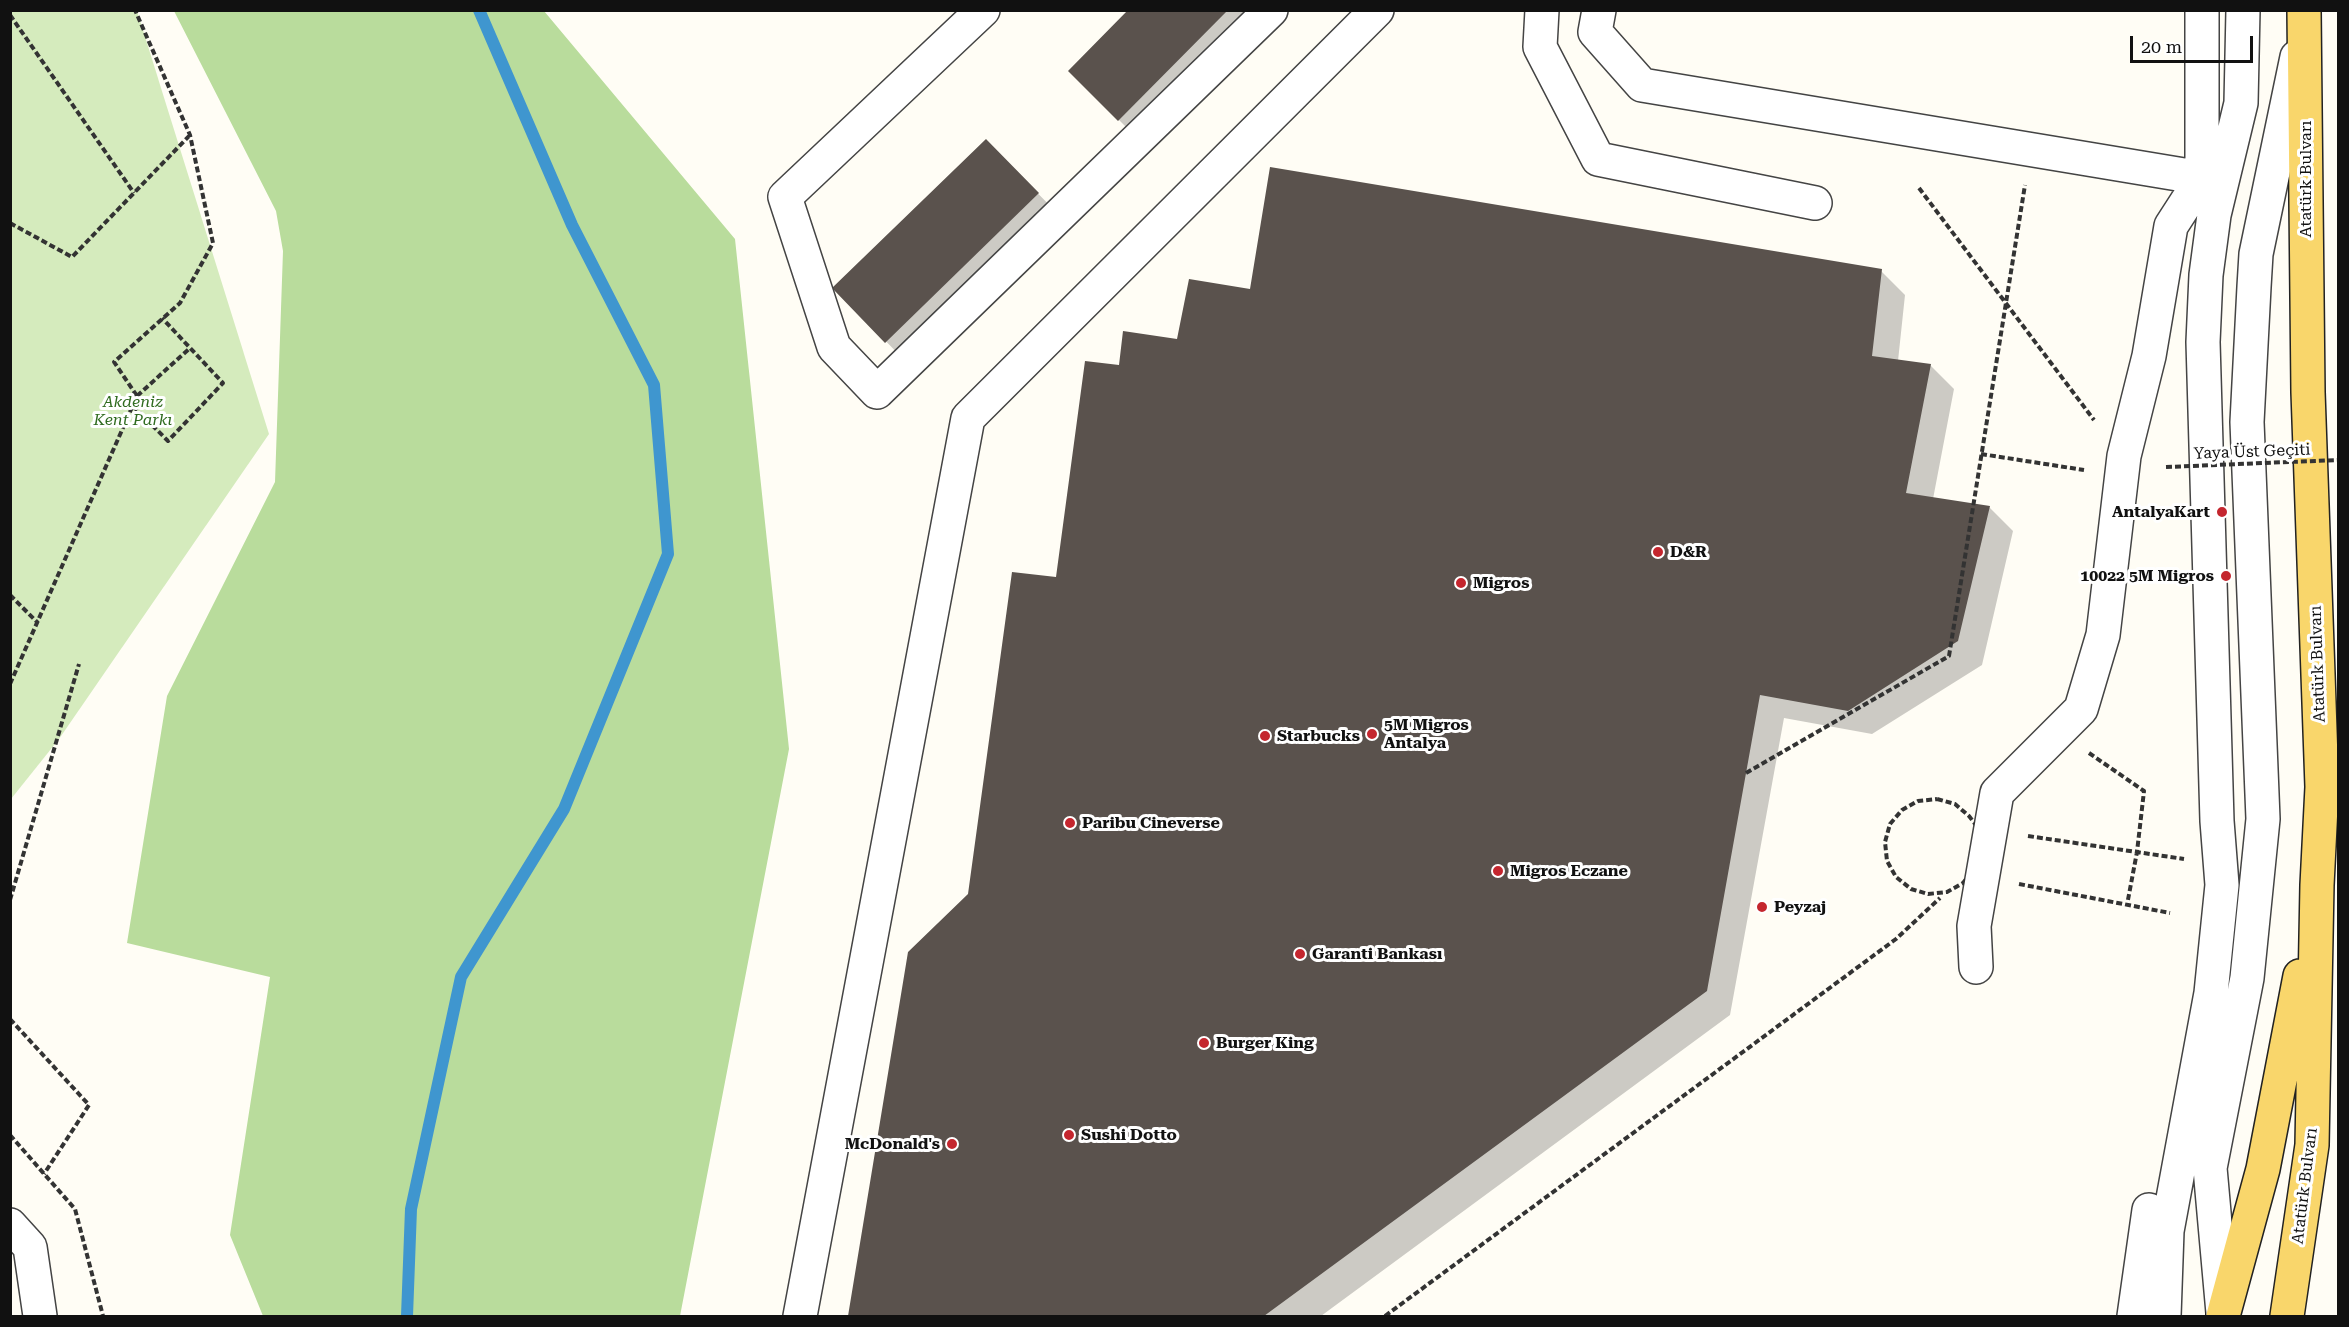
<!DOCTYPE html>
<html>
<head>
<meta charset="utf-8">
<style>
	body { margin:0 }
	#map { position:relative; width:2349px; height:1327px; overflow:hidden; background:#fffdf5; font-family:"Roboto Serif",serif }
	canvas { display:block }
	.frame { position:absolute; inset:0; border:12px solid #111; pointer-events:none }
	.scale { position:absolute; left:2130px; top:36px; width:123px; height:27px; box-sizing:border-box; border:3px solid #111; border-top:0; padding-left:8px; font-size:18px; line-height:21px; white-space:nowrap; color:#111; -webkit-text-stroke:4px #fff; paint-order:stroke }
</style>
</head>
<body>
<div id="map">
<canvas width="2349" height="1327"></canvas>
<div class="frame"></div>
<div class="scale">20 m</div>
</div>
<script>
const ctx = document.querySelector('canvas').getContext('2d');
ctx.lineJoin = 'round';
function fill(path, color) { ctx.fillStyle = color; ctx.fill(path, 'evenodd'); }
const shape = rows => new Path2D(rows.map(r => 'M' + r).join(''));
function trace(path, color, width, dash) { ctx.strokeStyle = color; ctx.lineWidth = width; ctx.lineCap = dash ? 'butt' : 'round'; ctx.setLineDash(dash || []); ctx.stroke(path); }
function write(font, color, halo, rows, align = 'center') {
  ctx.font = font + ' "Roboto Serif",serif'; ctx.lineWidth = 6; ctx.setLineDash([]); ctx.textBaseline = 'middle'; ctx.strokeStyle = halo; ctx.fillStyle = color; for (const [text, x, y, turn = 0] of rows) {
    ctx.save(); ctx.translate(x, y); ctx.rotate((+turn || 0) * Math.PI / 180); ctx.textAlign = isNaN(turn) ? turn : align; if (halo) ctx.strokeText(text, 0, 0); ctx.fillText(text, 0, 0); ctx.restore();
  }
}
fill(shape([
	[11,10,137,11,269,434,59,739,11,799]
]), '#d5ebbd');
fill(shape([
	[174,11,544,11,735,239,789,749,680,1316,263,1316,230,1235,270,977,127,943,167,696,275,482,283,251,276,211]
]), '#b9dc9c');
fill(shape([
	[1130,10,1271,10,1143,144,1070,71],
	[1010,165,1062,218,910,366,834,288],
	[1881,271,1905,295,1898,361,1930,365,1954,389,1933,499,1989,507,2013,531,1982,665,1872,734,1784,718,1730,1015,1321,1316,850,1316,909,953,969,895,1120,366,1179,341,1251,291]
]), '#0003');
trace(shape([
	[407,1316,411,1209,461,977,564,809,668,554,654,385,572,225,479,10]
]), '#3f96cf', 12);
fill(shape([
	[1128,10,1228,10,1118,121,1068,71],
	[986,139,1039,193,885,343,832,288],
	[1270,167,1882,269,1872,356,1931,364,1906,493,1990,506,1958,641,1848,711,1760,695,1707,991,1264,1316,848,1316,908,952,968,894,1012,572,1056,577,1085,361,1119,365,1123,331,1177,339,1189,279,1250,289]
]), '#5a524d');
const minor = shape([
	[983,10,785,197,834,347,877,392,1271,10],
	[1542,10,1540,47,1598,159,1815,203],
	[1599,10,1595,32,1642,85,2202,178],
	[2202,10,2202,171],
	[1976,967,1974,926,1997,793,2081,709,2103,635,2124,456,2149,356,2171,226,2202,178,2217,144],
	[10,1225,30,1247,40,1316],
	[2223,1313,2210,1168,2247,978,2263,819,2247,422,2254,287,2256,254,2297,57],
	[800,1316,968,418,1377,10],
	[2134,1316,2149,1210],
	[2164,1316,2167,1231,2211,993,2222,885,2217,821,2203,342,2206,275,2214,215,2241,103,2243,10]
]);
const major = shape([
	[2223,1316,2263,1169,2300,976],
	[2287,1316,2312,1145,2317,885,2322,787,2308,392,2304,10]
]);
trace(minor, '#444', 36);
trace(major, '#222', 36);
trace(shape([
	[10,15,134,193],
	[1919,188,2094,420],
	[10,223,72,257,190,135],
	[137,396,190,348],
	[133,406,168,441,223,383,162,318],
	[1981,454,2084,470],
	[10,595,38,623],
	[10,684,137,396,114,362,180,303,213,243,190,135,135,10],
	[2089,753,2144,791,2137,852,2127,905],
	[1746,773,1949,656,2025,185],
	[1937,799,1955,804,1969,816,1979,829,1980,851,1975,868,1963,883,1947,892,1928,894,1911,889,1896,877,1887,861,1885,842,1890,824,1902,810,1918,801,1937,799],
	[2028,836,2184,859],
	[2019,884,2170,913],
	[10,900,79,664],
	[10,1019,89,1105,44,1174],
	[10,1135,75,1209,103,1316],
	[1385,1316,1896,939,1940,898]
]), '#333', 4, [6, 3]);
trace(minor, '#fff', 33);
trace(major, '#f9d66b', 33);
trace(shape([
	[2166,467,2338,460]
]), '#333', 4, [6, 3]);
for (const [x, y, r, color] of [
	[2222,512,6,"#c4262e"],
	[1658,552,6,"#c4262e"],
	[2226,576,6,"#c4262e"],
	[1461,583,6,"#c4262e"],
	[1372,734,6,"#c4262e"],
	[1265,736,6,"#c4262e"],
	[1070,823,6,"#c4262e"],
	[1498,871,6,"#c4262e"],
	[1762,907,6,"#c4262e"],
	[1300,954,6,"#c4262e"],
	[1204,1043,6,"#c4262e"],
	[1069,1135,6,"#c4262e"],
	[952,1144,6,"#c4262e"]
]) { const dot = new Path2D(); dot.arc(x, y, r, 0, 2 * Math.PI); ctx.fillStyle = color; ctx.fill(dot); trace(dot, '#fff', 2); }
write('16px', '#111', '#fff', [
	["Atatürk Bulvarı",2306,179,-90],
	["Yaya Üst Geçiti",2252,452,-2],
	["Atatürk Bulvarı",2318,664,-92],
	["Atatürk Bulvarı",2305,1186,-83]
]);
write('italic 16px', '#2f6b1f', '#fff', [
	["Akdeniz",133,402],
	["Kent Parkı",133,420]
]);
write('bold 16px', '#111', '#fff', [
	["AntalyaKart",2210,512,"right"],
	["D&R",1670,552],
	["10022 5M Migros",2214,576,"right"],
	["Migros",1473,583],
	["5M Migros",1384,725],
	["Antalya",1384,743],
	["Starbucks",1277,736],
	["Paribu Cineverse",1082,823],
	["Migros Eczane",1510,871],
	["Peyzaj",1774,907],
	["Garanti Bankası",1312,954],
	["Burger King",1216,1043],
	["Sushi Dotto",1081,1135],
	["McDonald's",940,1144,"right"]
], 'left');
</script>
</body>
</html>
